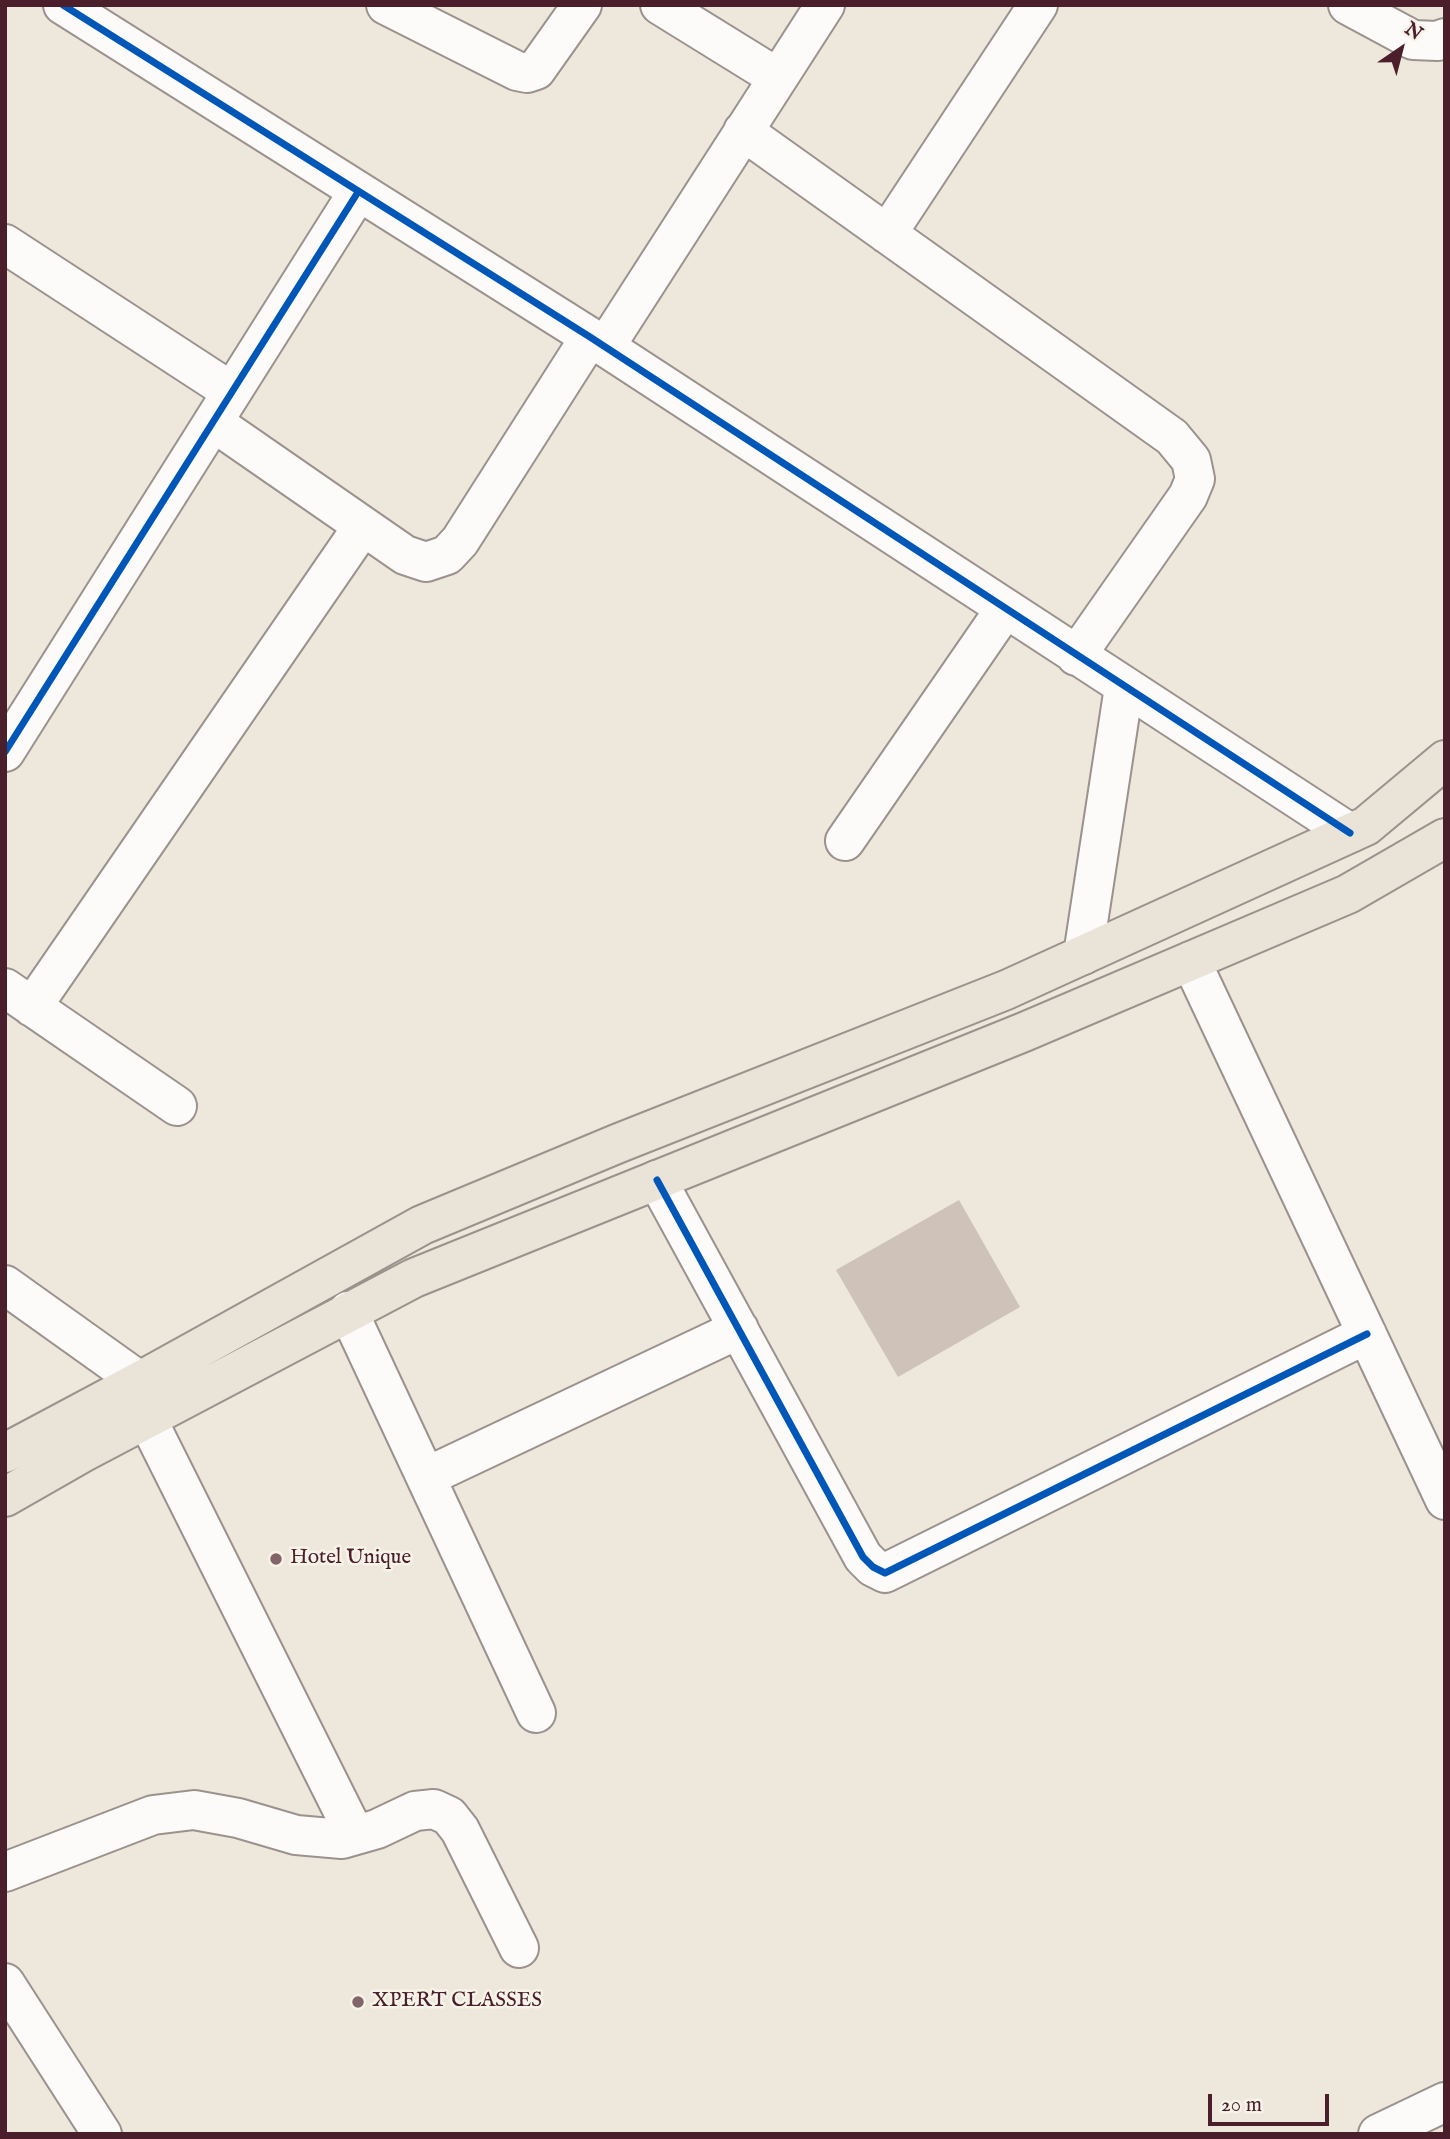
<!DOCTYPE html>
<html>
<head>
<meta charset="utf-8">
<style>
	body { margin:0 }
	#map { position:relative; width:1450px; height:2139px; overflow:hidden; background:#eee7dc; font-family:"IM FELL English",serif }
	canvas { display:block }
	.frame { position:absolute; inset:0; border:7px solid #4a1f2b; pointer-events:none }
	.north { position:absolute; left:1366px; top:14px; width:70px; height:70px; -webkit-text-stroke:5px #f7f3e8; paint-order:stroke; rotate:35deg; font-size:19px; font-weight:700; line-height:28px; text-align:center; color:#4a1f2b }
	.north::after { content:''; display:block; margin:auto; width:24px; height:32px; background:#4a1f2b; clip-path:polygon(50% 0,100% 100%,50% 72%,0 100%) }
	.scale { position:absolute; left:1208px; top:2094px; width:121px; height:32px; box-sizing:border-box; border:4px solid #4a1f2b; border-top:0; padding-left:9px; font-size:21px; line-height:24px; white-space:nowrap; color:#4a1f2b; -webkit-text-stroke:5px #f7f3e8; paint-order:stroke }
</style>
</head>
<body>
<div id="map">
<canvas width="1450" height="2139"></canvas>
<div class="frame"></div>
<div class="north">N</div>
<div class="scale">20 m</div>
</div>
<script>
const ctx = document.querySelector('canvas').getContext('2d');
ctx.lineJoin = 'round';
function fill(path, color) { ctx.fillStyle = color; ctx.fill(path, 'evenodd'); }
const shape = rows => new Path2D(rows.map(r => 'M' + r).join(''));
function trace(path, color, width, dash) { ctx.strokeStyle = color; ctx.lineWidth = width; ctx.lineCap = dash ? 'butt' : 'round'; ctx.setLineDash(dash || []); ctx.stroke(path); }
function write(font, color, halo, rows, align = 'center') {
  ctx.font = font + ' "IM FELL English",serif'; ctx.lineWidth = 5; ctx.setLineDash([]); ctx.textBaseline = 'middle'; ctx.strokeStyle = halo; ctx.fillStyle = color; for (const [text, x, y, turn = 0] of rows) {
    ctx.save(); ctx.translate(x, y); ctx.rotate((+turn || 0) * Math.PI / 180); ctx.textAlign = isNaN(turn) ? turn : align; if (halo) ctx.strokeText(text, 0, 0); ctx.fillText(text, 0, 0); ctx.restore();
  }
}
fill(shape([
	[959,1200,1020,1307,898,1377,836,1270]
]), '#cfc2b8');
const minor = shape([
	[63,5,590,337,1350,833],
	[386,5,517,71,527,73,536,70,582,5],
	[660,5,778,78],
	[1348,5,1413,40,1438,41,1445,38],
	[743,131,1172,437,1191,460,1195,479,1188,496,1076,656],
	[887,234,1038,5],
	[5,244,232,392],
	[605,347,825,5],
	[213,422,405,555,426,562,447,555,460,541,590,337],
	[5,752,358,192],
	[845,841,1005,609],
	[1083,955,1124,687],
	[1191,961,1445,1500],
	[5,988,177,1106],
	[32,1007,363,526],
	[657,1180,863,1557,873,1567,885,1573,1367,1334],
	[5,1285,166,1400],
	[348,1311,536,1713],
	[147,1419,355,1835],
	[426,1477,739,1329],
	[5,1872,153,1815,194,1810,238,1818,296,1835,342,1839,377,1829,415,1811,434,1809,449,1816,460,1830,519,1948],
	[5,1983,102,2134],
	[1378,2134,1445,2102]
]);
const major = shape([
	[5,1453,140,1381,422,1225,619,1143,1006,990,1366,826,1445,760],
	[5,1497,82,1453,414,1278,1024,1032,1348,894,1445,838]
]);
trace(minor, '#9b918d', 42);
trace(major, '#9b918d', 42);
trace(minor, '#fcfbfa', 38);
trace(major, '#eae3d7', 38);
trace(shape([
	[63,5,590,337,1350,833],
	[5,752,358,192],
	[657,1180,863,1557,873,1567,885,1573,1367,1334]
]), '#0057b8', 7);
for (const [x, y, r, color] of [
	[276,1559,7,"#836569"],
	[358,2002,7,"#836569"]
]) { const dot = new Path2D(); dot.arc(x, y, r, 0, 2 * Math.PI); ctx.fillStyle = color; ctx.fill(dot); trace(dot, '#f7f3e8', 2.5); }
write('21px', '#4a1f2b', '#f7f3e8', [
	["Hotel Unique",290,1559],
	["XPERT CLASSES",372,2002]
], 'left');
</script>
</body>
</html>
